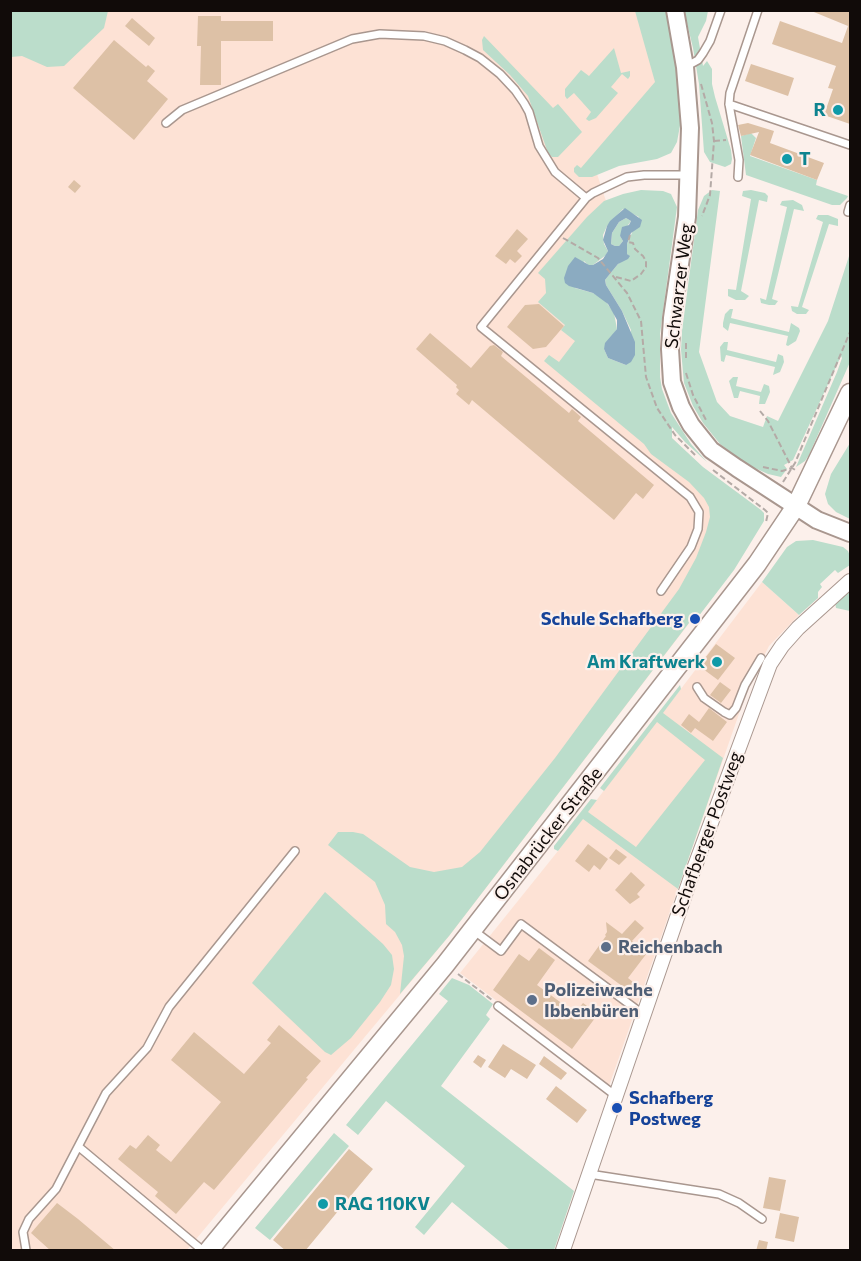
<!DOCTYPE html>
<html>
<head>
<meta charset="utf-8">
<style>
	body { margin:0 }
	#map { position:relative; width:861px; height:1261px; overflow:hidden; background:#fcf0eb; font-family:Commissioner,sans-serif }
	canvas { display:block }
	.frame { position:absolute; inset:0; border:12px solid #110b09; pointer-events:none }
</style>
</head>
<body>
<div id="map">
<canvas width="861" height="1261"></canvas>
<div class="frame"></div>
</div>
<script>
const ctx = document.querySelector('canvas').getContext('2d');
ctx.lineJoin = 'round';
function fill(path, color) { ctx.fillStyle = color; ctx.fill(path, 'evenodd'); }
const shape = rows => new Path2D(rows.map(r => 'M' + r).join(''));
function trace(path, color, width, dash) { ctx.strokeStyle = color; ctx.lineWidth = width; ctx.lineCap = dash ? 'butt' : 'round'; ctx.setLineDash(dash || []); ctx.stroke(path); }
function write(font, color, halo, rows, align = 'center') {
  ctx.font = font + ' Commissioner,sans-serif'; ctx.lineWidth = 4.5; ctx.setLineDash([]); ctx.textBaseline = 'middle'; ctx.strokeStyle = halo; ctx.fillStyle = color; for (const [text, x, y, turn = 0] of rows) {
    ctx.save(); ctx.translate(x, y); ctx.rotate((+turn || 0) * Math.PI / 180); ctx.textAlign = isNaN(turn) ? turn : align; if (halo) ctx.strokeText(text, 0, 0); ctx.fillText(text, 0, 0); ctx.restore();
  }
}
fill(shape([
	[285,10,660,11,669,133,596,171,607,204,546,279,650,416,728,495,690,622,449,936,187,1250,11,1250,10,11],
	[762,582,799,615,769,646,748,688,609,1086,460,973,558,851]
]), '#fde2d5');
fill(shape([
	[11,10,108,10,108,11,104,28,64,66,47,67,22,56,11,57],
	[635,11,667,11,678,70,677,83,681,120,677,142,671,153,657,159,619,166,592,177,579,177,574,172,574,168,577,165,581,168,655,82],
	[684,11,708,11,706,21,698,37,703,66,707,61,712,69,712,84,715,97,731,150,732,159,731,164,725,167,710,162,704,152,699,84,693,48],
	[484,36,553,108,558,104,582,132,558,157,552,157,548,153,528,96,510,75,483,50,482,40],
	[614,48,621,73,630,71,630,76,628,79,622,74,611,87,618,93,596,118,589,121,586,119,591,112,574,93,567,99,565,96,565,89,581,70,589,76],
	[751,133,756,138,750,156,817,180,816,185,848,196,847,198,840,205,832,205,746,175,741,136],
	[641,190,663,191,671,194,677,207,660,334,660,377,662,389,671,413,691,444,707,462,685,442,672,427,672,438,703,467,761,510,764,513,764,521,734,570,695,621,692,619,449,936,400,994,404,956,402,945,395,932,386,924,385,905,375,882,328,845,338,832,353,832,363,834,410,867,434,872,462,867,480,852,555,758,679,589,696,558,706,532,710,517,709,507,704,498,689,482,651,454,644,444,544,361,549,355,559,362,575,341,561,330,565,325,538,302,546,293,545,279,538,273,587,217,604,201,623,194],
	[623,209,639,217,627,244,627,254,629,256,618,264,605,280,606,285,622,311,631,330,626,365,608,358,604,349,617,329,614,313,604,299,593,293,575,288,584,261,588,265,593,265,606,255,608,251,604,244,603,235,607,226],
	[712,190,720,191,699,352,717,402,730,416,763,427,767,416,778,421,828,321,850,253,850,362,809,455,805,461,796,467,837,372,842,358,841,356,793,460,784,465,787,469,781,477,768,474,748,465,720,444,703,423,693,406,684,383,681,350,682,331,698,210,704,196],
	[751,190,765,193,768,196,767,202,759,200,741,291,749,296,745,300,736,300,728,296,728,289,736,290,751,199,742,196,743,191],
	[793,200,802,205,804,211,794,209,772,299,778,301,775,305,769,305,761,303,760,298,766,300,787,207,780,205,782,201],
	[818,215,828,215,838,219,838,226,829,224,802,307,809,310,806,314,797,314,792,311,791,306,798,307,823,222,816,219],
	[626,218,631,221,620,236,623,241,619,246,615,246,611,244,612,233,619,222],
	[730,309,733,309,731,318,789,332,791,323,799,328,800,331,796,341,788,346,786,345,788,336,730,323,728,331,723,327,723,323,725,314],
	[724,342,728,342,727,350,776,362,778,354,783,356,784,362,780,372,773,375,775,367,726,355,724,362,721,361,720,347],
	[733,377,738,377,736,386,761,392,764,384,769,386,770,392,765,404,759,404,760,396,740,391,738,398,734,398,729,381],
	[850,443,850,519,836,512,828,504,825,494,831,474],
	[813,540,843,547,848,551,850,556,850,565,838,573,835,570,820,584,822,587,818,592,818,598,799,615,762,582,787,547,796,541],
	[850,588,850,611,836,608,835,602],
	[680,685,681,689,663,713,723,758,678,889,583,819,558,851,554,849,554,846,591,799,597,800,588,812,636,847,705,760,657,722,604,791,600,788],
	[325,892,383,944,392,955,394,969,391,985,380,1002,351,1038,331,1055,325,1052,252,983],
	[452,978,469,985,493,1004,486,1015,490,1019,441,1086,574,1191,554,1250,510,1250,452,1202,424,1235,415,1227,465,1166,386,1101,358,1135,346,1125,448,1001,439,994],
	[334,1133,349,1146,270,1240,255,1228]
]), '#bbddcb');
fill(shape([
	[625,208,642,220,640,227,631,233,627,244,627,254,630,256,628,259,618,264,605,280,606,285,622,311,635,342,635,355,631,362,626,365,608,358,604,349,605,343,617,329,617,320,608,304,593,293,569,286,565,283,564,278,568,266,575,257,589,265,593,265,603,259,608,251,603,240,607,226,610,221],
	[626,218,631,221,629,225,622,227,620,236,623,241,619,246,615,246,611,244,612,233,619,222]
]), '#8babc1');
fill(shape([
	[809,10,850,10,850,124,824,115,833,89,828,88,836,66,772,44,780,21,842,43,848,26],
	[198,16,221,16,221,21,273,21,273,41,221,41,221,85,200,85,201,46,197,46],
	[132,18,155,38,149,46,125,26],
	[114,40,146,67,148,65,155,71,147,81,168,99,134,140,73,88],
	[751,64,794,78,788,96,745,81],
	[748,123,774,131,770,143,824,163,817,180,750,155,759,132,741,136,738,125],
	[74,180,81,186,75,193,68,187],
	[517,229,528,239,517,251,522,256,515,263,510,259,506,264,495,256],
	[539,304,564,326,546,347,533,349,507,327,525,305],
	[430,333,471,368,490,346,494,345,503,352,501,356,508,362,569,413,572,409,581,417,578,421,654,485,643,499,636,493,614,520,472,400,469,405,456,394,459,390,456,387,457,385,416,349],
	[716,644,735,658,718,680,699,666],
	[720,682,731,690,721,703,710,695],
	[709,708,727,722,713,741,695,728,691,733,681,725,689,714,699,722],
	[588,844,608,859,600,870,594,865,589,872,575,861],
	[616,849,627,857,619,865,609,858],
	[631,872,645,885,637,894,640,897,630,904,615,890],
	[635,920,644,928,632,941,647,953,628,978,639,987,633,994,588,961,606,936,605,935,607,932,606,922,622,934],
	[539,948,555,960,537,985,575,1013,583,1003,598,1014,572,1049,493,990,519,954,529,961],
	[279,1025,321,1061,306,1078,308,1079,214,1190,204,1182,176,1214,155,1196,158,1192,118,1159,130,1145,136,1149,148,1135,160,1145,156,1150,171,1162,221,1102,171,1060,194,1032,244,1074,271,1043,267,1040],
	[503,1044,536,1065,527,1079,511,1069,505,1078,488,1067],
	[478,1055,486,1060,481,1068,473,1062],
	[544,1056,567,1073,561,1080,539,1064],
	[556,1086,587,1110,577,1123,546,1099],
	[349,1149,373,1169,305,1251,286,1251,273,1240],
	[769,1177,786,1180,780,1211,763,1208],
	[57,1203,78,1219,116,1251,51,1251,31,1233],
	[780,1213,799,1217,794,1242,775,1238],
	[759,1240,768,1242,766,1251,756,1251]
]), '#ddc1a6');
const service = shape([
	[687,66,698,60,703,53,710,41,721,10],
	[729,104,850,145],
	[166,123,182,110,352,39,380,34,424,36,445,41,465,50,480,58,500,74,515,90,524,103,529,112,539,146,555,172,586,198],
	[738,177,739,160,729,104,730,93,758,10],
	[848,212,850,205],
	[661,591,691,547,698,529,699,512,690,497,481,327,586,198,593,193,627,177,644,175,689,175],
	[697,687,704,698,724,712,730,715,736,708,745,685,761,658],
	[473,930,501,951,521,924,644,1015],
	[498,1006,616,1096],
	[79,1147,202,1250],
	[589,1174,719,1194,739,1203,762,1219],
	[26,1250,23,1232,29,1219,56,1189,106,1093,147,1048,169,1007,295,851]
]);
const minor = shape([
	[563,1250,692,874,770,664,782,646,798,628,850,581]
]);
const tertiary = shape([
	[675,10,685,67,690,128,687,217,672,318,670,349,672,382,681,407,691,425,711,450,737,468,817,520,850,533]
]);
const secondary = shape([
	[209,1250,445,965,757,564,796,506,850,393]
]);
trace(service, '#a9978f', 10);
trace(minor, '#a9978f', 16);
trace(tertiary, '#a9978f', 20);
trace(secondary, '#a9978f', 21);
trace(shape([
	[701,84,712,123,714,141,710,195,702,216],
	[714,141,726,140],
	[563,238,598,258,627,293,641,321,646,377,657,408,675,435,697,457],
	[616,277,631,281,641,274,646,267,646,261,643,256,635,249,633,243,628,242,630,235],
	[686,343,686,359],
	[686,373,693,395,706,420],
	[760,411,768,421,792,468,797,471],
	[763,467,782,471,792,468],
	[713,470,765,510,768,513,766,522],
	[783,482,795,463,850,332],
	[458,974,492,1000]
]), '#b4aaa6', 2, [6, 3]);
trace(service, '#fff', 7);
trace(minor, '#fff', 14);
trace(tertiary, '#fff', 16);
trace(secondary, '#fff', 18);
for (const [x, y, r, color] of [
	[838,110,6,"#0f9aa8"],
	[787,159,6,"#0f9aa8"],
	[695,619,6,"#1a4fb4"],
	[717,662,6,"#0f9aa8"],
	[606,947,6,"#5c6f8a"],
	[532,1000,6,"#5c6f8a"],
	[617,1108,6,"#1a4fb4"],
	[323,1204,6,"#0f9aa8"]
]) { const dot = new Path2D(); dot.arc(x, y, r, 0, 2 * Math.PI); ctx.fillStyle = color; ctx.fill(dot); trace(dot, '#fcf0eb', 2); }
write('bold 18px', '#0d838f', '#fcf0eb', [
	["R",826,110],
	["T",799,159,"left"],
	["Am Kraftwerk",705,662],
	["RAG 110KV",335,1204,"left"]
], 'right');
write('18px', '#110b09', '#fcf0eb', [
	["Schwarzer Weg",679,286,-83],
	["Osnabrücker Straße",548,834,-52],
	["Schafberger Postweg",707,834,-70]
]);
write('bold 18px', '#164399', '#fcf0eb', [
	["Schule Schafberg",683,619],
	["Schafberg",629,1098,"left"],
	["Postweg",629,1119,"left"]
], 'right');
write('bold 18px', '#4e5e75', '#fcf0eb', [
	["Reichenbach",618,947],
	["Polizeiwache",544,990],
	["Ibbenbüren",544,1011]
], 'left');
</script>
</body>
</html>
